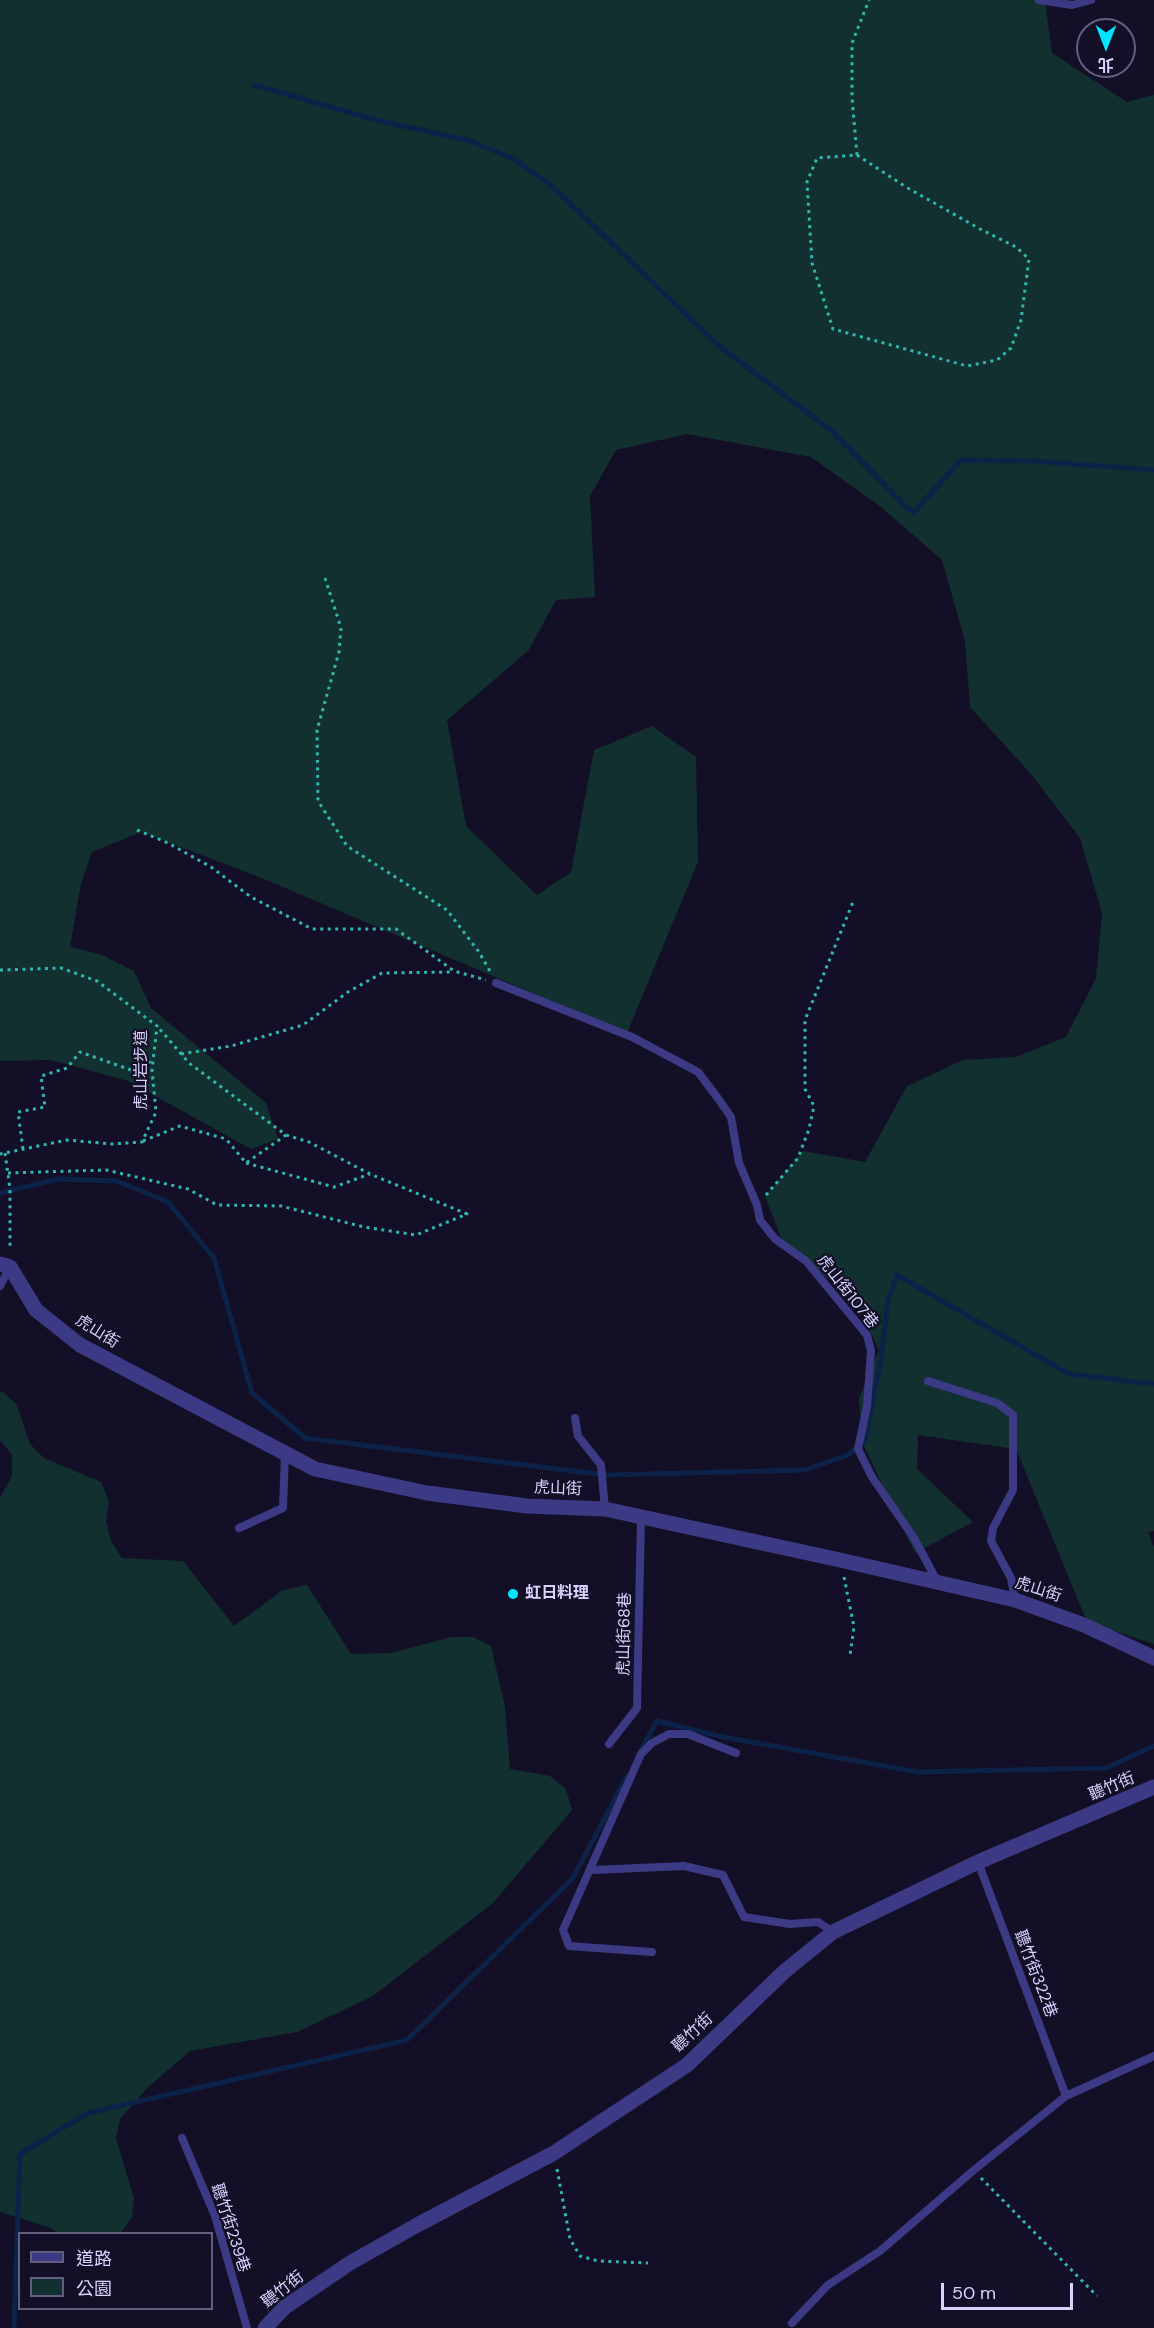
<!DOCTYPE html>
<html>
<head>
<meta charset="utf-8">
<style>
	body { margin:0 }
	#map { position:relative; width:1154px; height:2328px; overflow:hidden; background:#130f26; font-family:"DM Sans","Noto Sans TC",sans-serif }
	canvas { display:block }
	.legend { position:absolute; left:18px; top:2232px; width:195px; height:78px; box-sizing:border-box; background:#130f26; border:2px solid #625e7d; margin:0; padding:8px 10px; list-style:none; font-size:18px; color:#d9d4ff }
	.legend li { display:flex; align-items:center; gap:12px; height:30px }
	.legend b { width:30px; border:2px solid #625e7d }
	.north { position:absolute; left:1076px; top:18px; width:60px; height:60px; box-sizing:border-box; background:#130f26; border:2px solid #625e7d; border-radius:50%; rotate:180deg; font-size:16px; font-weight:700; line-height:24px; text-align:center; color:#d9d4ff }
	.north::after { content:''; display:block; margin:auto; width:21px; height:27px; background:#00e5ff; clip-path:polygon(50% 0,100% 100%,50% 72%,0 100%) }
	.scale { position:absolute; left:941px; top:2283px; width:132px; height:27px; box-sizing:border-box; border:3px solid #d9d4ff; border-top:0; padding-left:8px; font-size:18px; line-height:21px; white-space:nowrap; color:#d9d4ff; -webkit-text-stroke:4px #130f26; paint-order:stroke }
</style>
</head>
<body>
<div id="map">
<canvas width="1154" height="2328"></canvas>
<ul class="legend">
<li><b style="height:8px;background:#3d3a85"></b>道路</li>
<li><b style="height:16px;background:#12302f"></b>公園</li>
</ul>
<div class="north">北</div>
<div class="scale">50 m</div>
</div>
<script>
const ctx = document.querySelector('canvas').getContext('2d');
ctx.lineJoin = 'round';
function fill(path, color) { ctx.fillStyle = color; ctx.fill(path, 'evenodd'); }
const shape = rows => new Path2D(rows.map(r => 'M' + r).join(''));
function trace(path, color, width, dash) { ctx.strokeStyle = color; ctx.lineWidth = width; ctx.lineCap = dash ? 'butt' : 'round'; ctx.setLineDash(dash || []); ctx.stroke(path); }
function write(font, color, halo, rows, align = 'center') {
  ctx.font = font + ' "DM Sans","Noto Sans TC",sans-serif'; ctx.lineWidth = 4.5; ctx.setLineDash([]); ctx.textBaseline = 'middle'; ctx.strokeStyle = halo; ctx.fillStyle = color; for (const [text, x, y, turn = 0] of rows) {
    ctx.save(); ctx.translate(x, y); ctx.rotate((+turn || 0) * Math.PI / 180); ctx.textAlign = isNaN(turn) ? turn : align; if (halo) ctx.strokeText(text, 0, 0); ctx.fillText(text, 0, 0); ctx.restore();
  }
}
fill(shape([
	[0,0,1045,0,1052,53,1127,102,1154,95,1154,1531,1148,1532,1154,1547,1154,1644,1087,1622,1016,1449,918,1435,917,1469,973,1522,915,1553,862,1442,859,1398,879,1350,853,1297,785,1248,765,1196,803,1151,865,1162,907,1086,963,1060,1016,1057,1066,1037,1096,978,1102,913,1080,838,1031,774,970,707,965,641,942,560,881,507,811,457,687,434,616,450,590,496,595,597,556,600,528,651,447,720,466,826,537,895,571,872,594,750,652,726,696,757,698,862,627,1033,264,879,141,832,92,852,81,883,70,947,102,955,134,971,151,1008,266,1103,278,1139,251,1149,128,1081,51,1060,0,1061],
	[2,1391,17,1405,30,1444,44,1458,101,1482,109,1501,106,1521,111,1541,122,1558,183,1561,234,1626,283,1590,307,1585,351,1654,391,1653,451,1637,473,1637,491,1646,505,1707,510,1769,550,1776,566,1789,572,1810,493,1903,373,1996,297,2032,190,2051,148,2087,120,2119,116,2138,134,2198,132,2217,121,2233,57,2233,51,2228,0,2212,0,1498,12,1476,12,1455,0,1440,0,1392]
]), '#12302f');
trace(shape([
	[254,85,376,120,471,141,516,160,553,187,719,346,833,432,908,509,914,512,961,460,1034,461,1154,470],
	[0,1193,58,1179,117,1181,168,1202,214,1258,252,1393,305,1438,606,1475,805,1470,848,1455,865,1441,881,1359,888,1300,897,1275,1069,1374,1154,1384],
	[640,1752,657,1721,723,1737,918,1772,1106,1768,1154,1746],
	[14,2328,20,2154,88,2113,407,2040,573,1878,627,1776]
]), '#0c2248', 5);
trace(shape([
	[857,155,906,187,980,229,1016,247,1029,259,1021,320,1011,348,997,360,967,366,833,329,812,263,807,182,817,158,857,155],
	[857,155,852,98,852,43,869,0],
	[325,578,341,628,339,652,317,730,318,801,347,846,447,910,479,952,491,973],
	[137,830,168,843,211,867,251,897,312,929,396,929,454,971,486,980],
	[0,970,61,968,97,981,157,1026,152,1070,156,1112,142,1142,112,1144,67,1140,0,1154],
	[181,1054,231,1046,303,1025,348,992,382,973,452,972],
	[143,1141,180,1126,226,1139,246,1163,286,1135,189,1063,157,1026],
	[23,1149,18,1112,45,1107,41,1076,67,1068,80,1052,134,1071,153,1060],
	[5,1153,10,1189,10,1250],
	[246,1163,334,1187,370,1174],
	[8,1173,106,1170,188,1189,217,1205,281,1206,364,1227,416,1235,467,1214,370,1174,309,1142,286,1135],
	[766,1195,798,1158,809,1129,814,1106,805,1089,805,1020,853,902],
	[844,1577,854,1627,850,1655],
	[557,2169,570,2239,580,2256,598,2261,648,2263],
	[981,2178,1097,2296]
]), '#2fb8b0', 3, [3, 4.5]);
trace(shape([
	[1039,0,1072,5,1091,0],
	[496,983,632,1037,698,1072,717,1097,731,1117,739,1163,757,1205,760,1220,775,1239,806,1261,867,1335,871,1351,867,1406,858,1449,872,1477,914,1538,937,1581],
	[0,1286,10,1267],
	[928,1381,997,1403,1013,1415,1013,1490,993,1528,991,1541,1011,1578,1015,1600],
	[575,1418,578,1436,601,1465,605,1509],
	[239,1528,283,1508,285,1454],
	[609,1744,637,1708,641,1516],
	[978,1862,1066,2096],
	[592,1870,684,1866,723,1875,744,1917,790,1924,818,1922,833,1932],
	[652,1952,569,1946,563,1930,641,1754,652,1743,669,1734,688,1734,736,1753],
	[182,2138,215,2216,247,2328],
	[792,2323,828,2285,880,2251,974,2170,1066,2096,1154,2056]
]), '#3d3a85', 8);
trace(shape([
	[0,1264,10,1267,36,1310,80,1345,315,1469,427,1493,527,1506,605,1509,840,1560,1015,1600,1084,1625,1154,1658]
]), '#3d3a85', 15);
trace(shape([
	[265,2328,285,2307,350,2263,419,2224,554,2153,687,2065,785,1971,833,1932,978,1862,1154,1787]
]), '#3d3a85', 15);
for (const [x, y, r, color] of [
	[513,1594,6,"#00e5ff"]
]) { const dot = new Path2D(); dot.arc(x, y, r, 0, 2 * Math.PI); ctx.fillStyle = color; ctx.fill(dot); trace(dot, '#130f26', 2); }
write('16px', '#d9d4ff', '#130f26', [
	["虎山岩步道",142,1070,-90],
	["虎山街107巷",847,1292,52],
	["虎山街",97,1332,32],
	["虎山街",558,1489,2],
	["虎山街",1038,1590,18],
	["虎山街68巷",625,1634,-89],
	["聽竹街",1112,1787,-23],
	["聽竹街322巷",1035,1974,69],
	["聽竹街",693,2033,-43],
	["聽竹街239巷",230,2228,72],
	["聽竹街",283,2290,-38]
]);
write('bold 16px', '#d9d4ff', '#130f26', [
	["虹日料理",525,1594]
], 'left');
</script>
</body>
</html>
